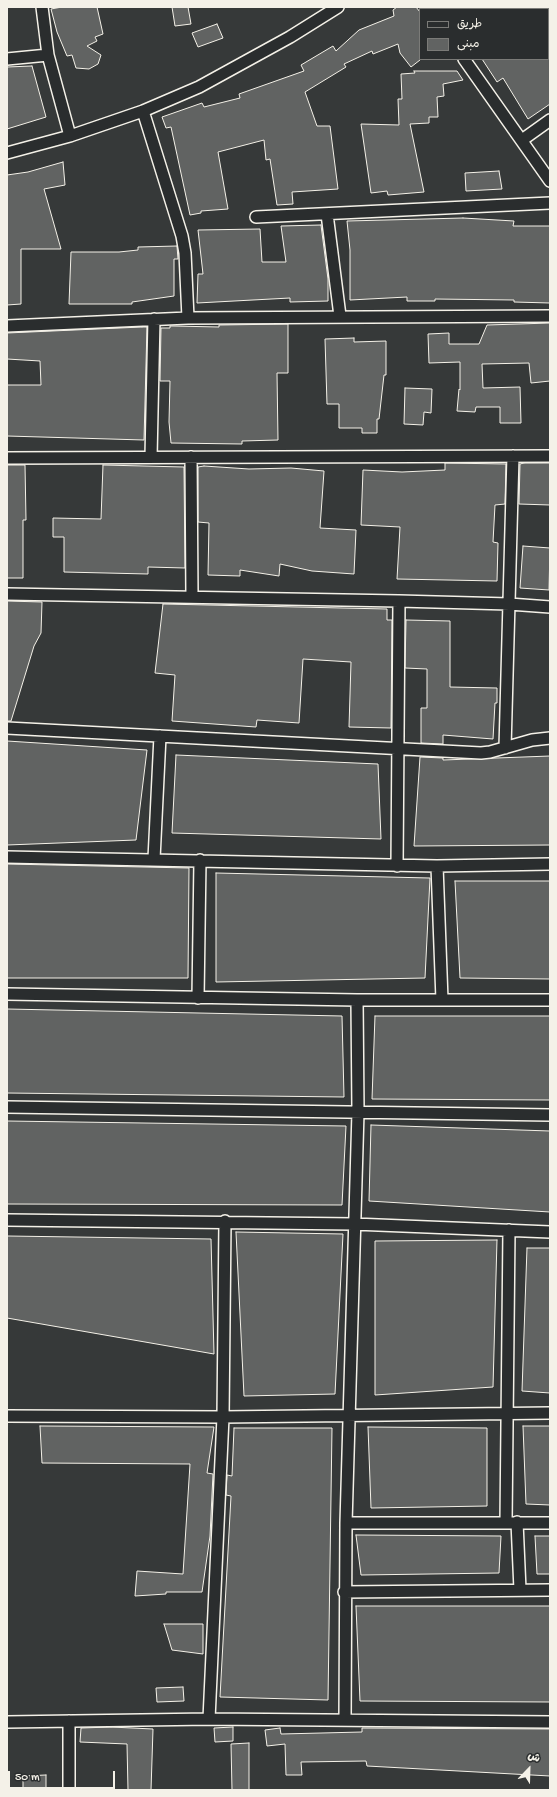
<!DOCTYPE html>
<html>
<head>
<meta charset="utf-8">
<style>
	body { margin:0 }
	#map { position:relative; width:557px; height:1797px; overflow:hidden; background:#363939; font-family:"Gochi Hand","Playpen Sans Arabic",sans-serif }
	canvas { display:block }
	.frame { position:absolute; inset:0; border:8px solid #f4f1e8; pointer-events:none }
	.legend { position:absolute; left:419px; top:8px; width:130px; height:52px; box-sizing:border-box; background:#2a2d2e; border:1px solid #7b7b78; margin:0; padding:5px 7px; list-style:none; font-size:12px; color:#f4f1e8 }
	.legend li { display:flex; align-items:center; gap:8px; height:20px }
	.legend b { width:20px; border:1px solid #7b7b78 }
	.north { position:absolute; left:509px; top:1749px; width:40px; height:40px; -webkit-text-stroke:3px #2a2d2e; paint-order:stroke; rotate:23deg; font-size:11px; font-weight:700; line-height:16px; text-align:center; color:#f4f1e8 }
	.north::after { content:''; display:block; margin:auto; width:14px; height:18px; background:#f4f1e8; clip-path:polygon(50% 0,100% 100%,50% 72%,0 100%) }
	.scale { position:absolute; left:8px; top:1771px; width:107px; height:18px; box-sizing:border-box; border:2px solid #f4f1e8; border-top:0; padding-left:5px; font-size:12px; line-height:14px; white-space:nowrap; color:#f4f1e8; -webkit-text-stroke:3px #2a2d2e; paint-order:stroke }
</style>
</head>
<body>
<div id="map">
<canvas width="557" height="1797"></canvas>
<div class="frame"></div>
<ul class="legend">
<li><b style="height:5px;background:#2a2d2e"></b>طريق</li>
<li><b style="height:11px;background:#616362"></b>مبنى</li>
</ul>
<div class="north">ش</div>
<div class="scale">50 m</div>
</div>
<script>
const ctx = document.querySelector('canvas').getContext('2d');
ctx.lineJoin = 'round';
function fill(path, color) { ctx.fillStyle = color; ctx.fill(path, 'evenodd'); }
const shape = rows => new Path2D(rows.map(r => 'M' + r).join(''));
function trace(path, color, width, dash) { ctx.strokeStyle = color; ctx.lineWidth = width; ctx.lineCap = dash ? 'butt' : 'round'; ctx.setLineDash(dash || []); ctx.stroke(path); }
const building = shape([
	[62,7,97,7,103,34,95,37,97,41,87,46,101,55,98,64,89,69,76,68,72,55,67,56,57,32,51,9,62,7],
	[172,7,188,7,191,24,175,26,172,7],
	[397,7,416,7,420,12,420,60,411,67,400,53,398,44,373,54,372,51,344,64,346,67,305,92,317,126,330,126,338,189,292,192,293,204,277,205,270,159,266,160,264,140,218,152,228,209,201,211,201,213,190,215,171,127,166,128,162,117,202,103,204,107,240,98,239,94,304,71,301,65,333,46,336,51,359,30,394,16,393,10,397,7],
	[217,24,223,38,198,47,192,33,217,24],
	[482,59,550,59,550,104,528,119,503,78,497,82,482,59],
	[32,66,46,117,7,129,7,67,32,66],
	[414,71,457,71,463,80,443,84,444,96,437,97,438,117,429,117,429,123,410,124,424,192,388,195,387,191,371,193,361,124,399,125,398,99,402,99,401,74,415,73,414,71],
	[63,162,65,185,44,189,61,249,21,249,21,304,7,305,7,175,28,172,63,162],
	[499,171,502,189,466,191,465,173,499,171],
	[463,218,514,221,513,226,550,226,550,303,514,302,514,300,435,299,435,301,407,301,407,297,350,300,350,250,347,221,463,218],
	[321,225,328,279,328,301,290,302,290,298,197,303,198,274,203,274,198,230,260,229,262,262,286,262,281,226,321,225],
	[177,246,178,259,174,259,174,296,132,302,132,304,69,304,71,252,119,252,138,250,138,247,177,246],
	[550,323,550,381,531,383,529,363,482,364,483,388,520,387,521,423,500,423,500,407,476,407,475,412,457,411,459,389,460,390,460,362,429,363,428,334,449,333,449,344,479,344,487,325,550,323],
	[288,324,288,373,277,373,278,440,242,441,242,444,171,443,169,422,170,381,160,381,161,328,170,328,170,326,173,326,219,327,219,325,288,324],
	[142,327,147,327,144,440,7,436,7,385,41,385,40,361,7,359,7,333,142,327],
	[354,338,354,342,386,341,386,375,384,375,379,419,377,419,377,433,362,433,362,428,339,428,339,404,327,404,325,339,354,338],
	[405,388,432,389,431,413,424,412,423,425,404,424,405,388],
	[445,463,506,464,505,504,495,505,493,542,498,543,497,581,397,579,400,527,361,525,363,470,402,472,445,470,445,463],
	[524,463,550,463,550,505,519,504,520,464,524,463],
	[7,465,25,465,26,520,23,520,23,578,7,578,7,465],
	[103,465,184,467,185,568,148,567,148,574,64,572,64,537,53,537,53,518,101,519,103,465],
	[204,466,249,469,291,468,324,471,320,528,356,530,354,574,312,571,280,564,279,576,240,570,240,576,208,575,209,523,198,522,198,467,204,466],
	[523,546,550,548,549,590,520,588,523,546],
	[7,601,42,602,41,633,34,646,11,721,7,721,7,601],
	[163,604,387,609,387,620,392,620,391,728,349,727,351,662,303,659,299,723,257,720,256,727,172,721,175,675,155,673,163,604],
	[406,620,450,621,450,687,497,688,497,703,495,703,493,739,443,735,443,744,421,743,421,708,427,708,427,669,405,668,406,620],
	[7,741,147,750,136,840,7,845,7,741],
	[176,755,378,764,381,839,172,833,176,755],
	[550,756,550,845,414,846,420,757,443,758,443,760,550,756],
	[7,864,189,868,188,978,7,978,7,864],
	[216,873,430,878,425,978,216,982,216,873],
	[455,881,550,881,550,979,460,978,455,881],
	[7,1009,342,1016,344,1097,7,1093,7,1009],
	[375,1016,550,1016,550,1100,372,1099,375,1016],
	[7,1121,346,1126,342,1205,7,1204,7,1121],
	[371,1125,550,1131,550,1212,369,1201,371,1125],
	[236,1232,343,1234,335,1394,244,1396,236,1232],
	[7,1236,211,1239,214,1354,7,1318,7,1236],
	[497,1240,493,1387,375,1395,375,1241,497,1240],
	[527,1248,550,1248,550,1393,522,1391,527,1248],
	[40,1426,214,1427,207,1473,213,1474,210,1536,202,1592,166,1592,166,1594,135,1596,137,1571,183,1574,190,1464,42,1463,40,1426],
	[523,1426,550,1426,550,1505,526,1504,523,1426],
	[368,1427,487,1428,487,1506,371,1508,368,1427],
	[234,1428,332,1428,328,1700,220,1697,231,1496,226,1495,227,1475,232,1476,234,1428],
	[356,1535,501,1536,499,1573,361,1575,356,1535],
	[535,1536,550,1536,550,1574,537,1574,535,1536],
	[356,1606,550,1606,550,1702,360,1701,356,1606],
	[164,1624,203,1624,203,1654,172,1650,164,1624],
	[183,1687,184,1701,157,1702,156,1688,183,1687],
	[111,1727,153,1729,151,1790,128,1790,127,1744,80,1742,81,1728,111,1727],
	[233,1727,233,1741,215,1742,214,1728,233,1727],
	[280,1728,281,1734,362,1732,362,1728,550,1729,550,1776,367,1766,366,1761,301,1762,302,1775,286,1775,285,1744,267,1746,265,1730,280,1728],
	[249,1743,249,1790,232,1790,231,1744,249,1743],
	[46,1775,46,1790,23,1790,23,1776,46,1775]
]);
fill(building, '#616362');
trace(building, '#f4f1e8', 1);
const street = shape([
	[42,7,48,55,70,136],
	[426,7,428,9],
	[7,59,48,55],
	[464,59,550,181],
	[143,111,182,236,185,253,188,318],
	[522,140,550,120],
	[7,153,70,136,143,111,199,87,290,37,338,7],
	[327,214,340,316],
	[256,217,550,203],
	[7,326,188,318,550,316],
	[151,457,154,319],
	[191,457,192,597],
	[7,458,550,456],
	[7,594,399,601,509,604,550,607],
	[7,728,481,753,490,752,532,740,550,738],
	[505,748,513,456],
	[7,857,437,866,550,864],
	[154,859,160,736],
	[397,866,399,601],
	[437,866,442,1000],
	[7,994,357,1000,550,1000],
	[198,998,200,860],
	[7,1107,550,1115],
	[7,1220,354,1224,550,1232],
	[7,1416,223,1417,550,1413],
	[506,1522,509,1230],
	[517,1522,520,1590],
	[346,1523,550,1523],
	[344,1592,550,1590],
	[209,1719,223,1417,225,1221],
	[345,1720,346,1523,358,1112,357,1000],
	[69,1721,69,1790],
	[7,1722,209,1719,550,1722]
]);
trace(street, '#f4f1e8', 14);
trace(street, '#2a2d2e', 11);
</script>
</body>
</html>
